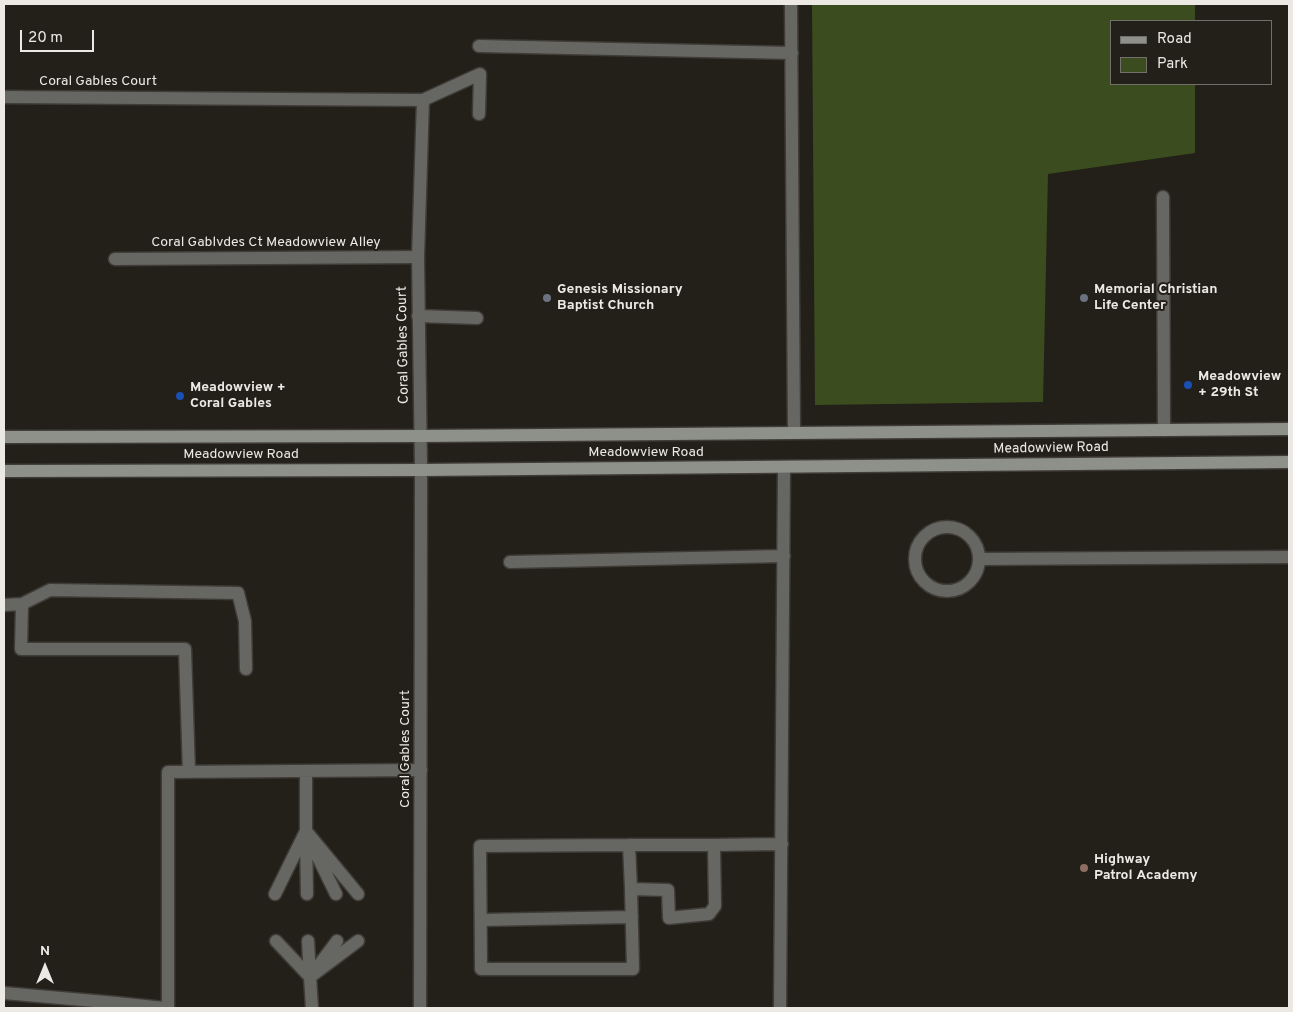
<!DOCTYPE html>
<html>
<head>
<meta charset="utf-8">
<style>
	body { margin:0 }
	#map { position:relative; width:1293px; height:1012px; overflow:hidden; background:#231f19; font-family:Overpass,sans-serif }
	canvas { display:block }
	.frame { position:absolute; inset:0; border:5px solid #ece9e5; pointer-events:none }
	.legend { position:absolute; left:1110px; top:20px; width:162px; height:65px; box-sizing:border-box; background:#231f19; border:1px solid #73706b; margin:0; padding:6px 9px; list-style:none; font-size:15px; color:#ece9e5 }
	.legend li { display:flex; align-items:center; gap:10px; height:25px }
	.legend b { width:25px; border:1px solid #73706b }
	.north { position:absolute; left:20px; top:942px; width:50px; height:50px; -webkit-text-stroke:4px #231f19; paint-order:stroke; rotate:0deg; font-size:14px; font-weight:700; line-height:20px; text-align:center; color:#ece9e5 }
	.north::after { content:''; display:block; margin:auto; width:18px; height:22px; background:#ece9e5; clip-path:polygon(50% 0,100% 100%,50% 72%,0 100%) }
	.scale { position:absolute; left:20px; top:30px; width:74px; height:22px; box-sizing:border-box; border:2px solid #ece9e5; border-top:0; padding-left:6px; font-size:15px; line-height:18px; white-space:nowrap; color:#ece9e5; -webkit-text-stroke:4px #231f19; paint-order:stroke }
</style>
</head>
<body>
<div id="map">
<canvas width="1293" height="1012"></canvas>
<div class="frame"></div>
<ul class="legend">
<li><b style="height:6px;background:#8e908a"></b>Road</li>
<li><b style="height:14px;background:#3b4d1f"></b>Park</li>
</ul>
<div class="north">N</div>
<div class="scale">20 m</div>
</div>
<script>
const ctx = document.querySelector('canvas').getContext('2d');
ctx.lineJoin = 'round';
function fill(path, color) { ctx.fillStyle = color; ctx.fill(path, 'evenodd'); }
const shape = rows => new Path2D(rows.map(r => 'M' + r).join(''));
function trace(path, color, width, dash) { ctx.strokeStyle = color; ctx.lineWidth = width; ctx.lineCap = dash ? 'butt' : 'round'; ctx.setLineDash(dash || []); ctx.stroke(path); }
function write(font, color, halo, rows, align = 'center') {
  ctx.font = font + ' Overpass,sans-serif'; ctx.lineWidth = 4; ctx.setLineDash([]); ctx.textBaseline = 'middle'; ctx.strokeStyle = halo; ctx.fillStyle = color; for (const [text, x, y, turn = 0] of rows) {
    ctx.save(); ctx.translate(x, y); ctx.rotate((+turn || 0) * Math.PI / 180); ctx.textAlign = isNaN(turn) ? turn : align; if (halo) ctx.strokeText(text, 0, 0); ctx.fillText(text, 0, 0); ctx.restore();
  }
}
fill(shape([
	[812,4,1195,4,1195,21,1112,21,1112,84,1195,84,1195,153,1048,174,1043,402,815,405]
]), '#3b4d1f');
const lane = shape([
	[791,4,794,432],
	[479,46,792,53],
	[423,100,480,74,479,114],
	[1163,197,1164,430],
	[115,259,418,257],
	[418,316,477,318],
	'915 559a32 32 0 1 1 64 0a32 32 0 1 1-64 0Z',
	[979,559,1289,557],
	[510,562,784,556],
	[22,604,50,590,238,593,245,621,246,669],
	[4,605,22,604,21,649,185,649,189,772],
	[306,831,358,894],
	[306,836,307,894],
	[629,845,631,889],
	[714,845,715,906,709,914,669,918,668,890,631,889,633,969,481,969,480,846,629,845,714,845,782,844],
	[314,849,336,894],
	[275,894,306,831,306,771],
	[481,920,632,917],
	[276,941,310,977,312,1008],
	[308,941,310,977],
	[319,965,337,941],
	[310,977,358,941],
	[4,993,117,1003,117,1008],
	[117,1003,164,1008],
	[168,1008,168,772,421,770],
	[780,1008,784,467]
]);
const street = shape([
	[4,97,423,100,418,257,421,470,420,1008]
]);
const secondary = shape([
	[4,437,420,436,1289,429],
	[4,471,421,470,1289,462]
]);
trace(lane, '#3f3b36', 15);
trace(street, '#3f3b36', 15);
trace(secondary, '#3f3b36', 15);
trace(lane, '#666763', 12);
trace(street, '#666763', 12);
trace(secondary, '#8e908a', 12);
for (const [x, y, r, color] of [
	[547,298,5,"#6b7280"],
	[1084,298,5,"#6b7280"],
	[1188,385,5,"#1a4fb4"],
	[180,396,5,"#1a4fb4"],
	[1084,868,5,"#8d6e63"]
]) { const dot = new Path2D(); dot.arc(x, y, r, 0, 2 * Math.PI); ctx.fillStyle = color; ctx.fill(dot); trace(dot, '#231f19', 2); }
write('14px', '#ece9e5', '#231f19', [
	["Coral Gables Court",98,82],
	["Coral Gablvdes Ct Meadowview Alley",266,243],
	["Coral Gables Court",404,345,-91],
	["Meadowview Road",1051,449,-1],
	["Meadowview Road",646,453],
	["Meadowview Road",241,455],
	["Coral Gables Court",406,749,-90]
]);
write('bold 14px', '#ece9e5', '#231f19', [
	["Genesis Missionary",557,290],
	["Baptist Church",557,306],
	["Memorial Christian",1094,290],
	["Life Center",1094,306],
	["Meadowview",1198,377],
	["+ 29th St",1198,393],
	["Meadowview +",190,388],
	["Coral Gables",190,404],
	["Highway",1094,860],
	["Patrol Academy",1094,876]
], 'left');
</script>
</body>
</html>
